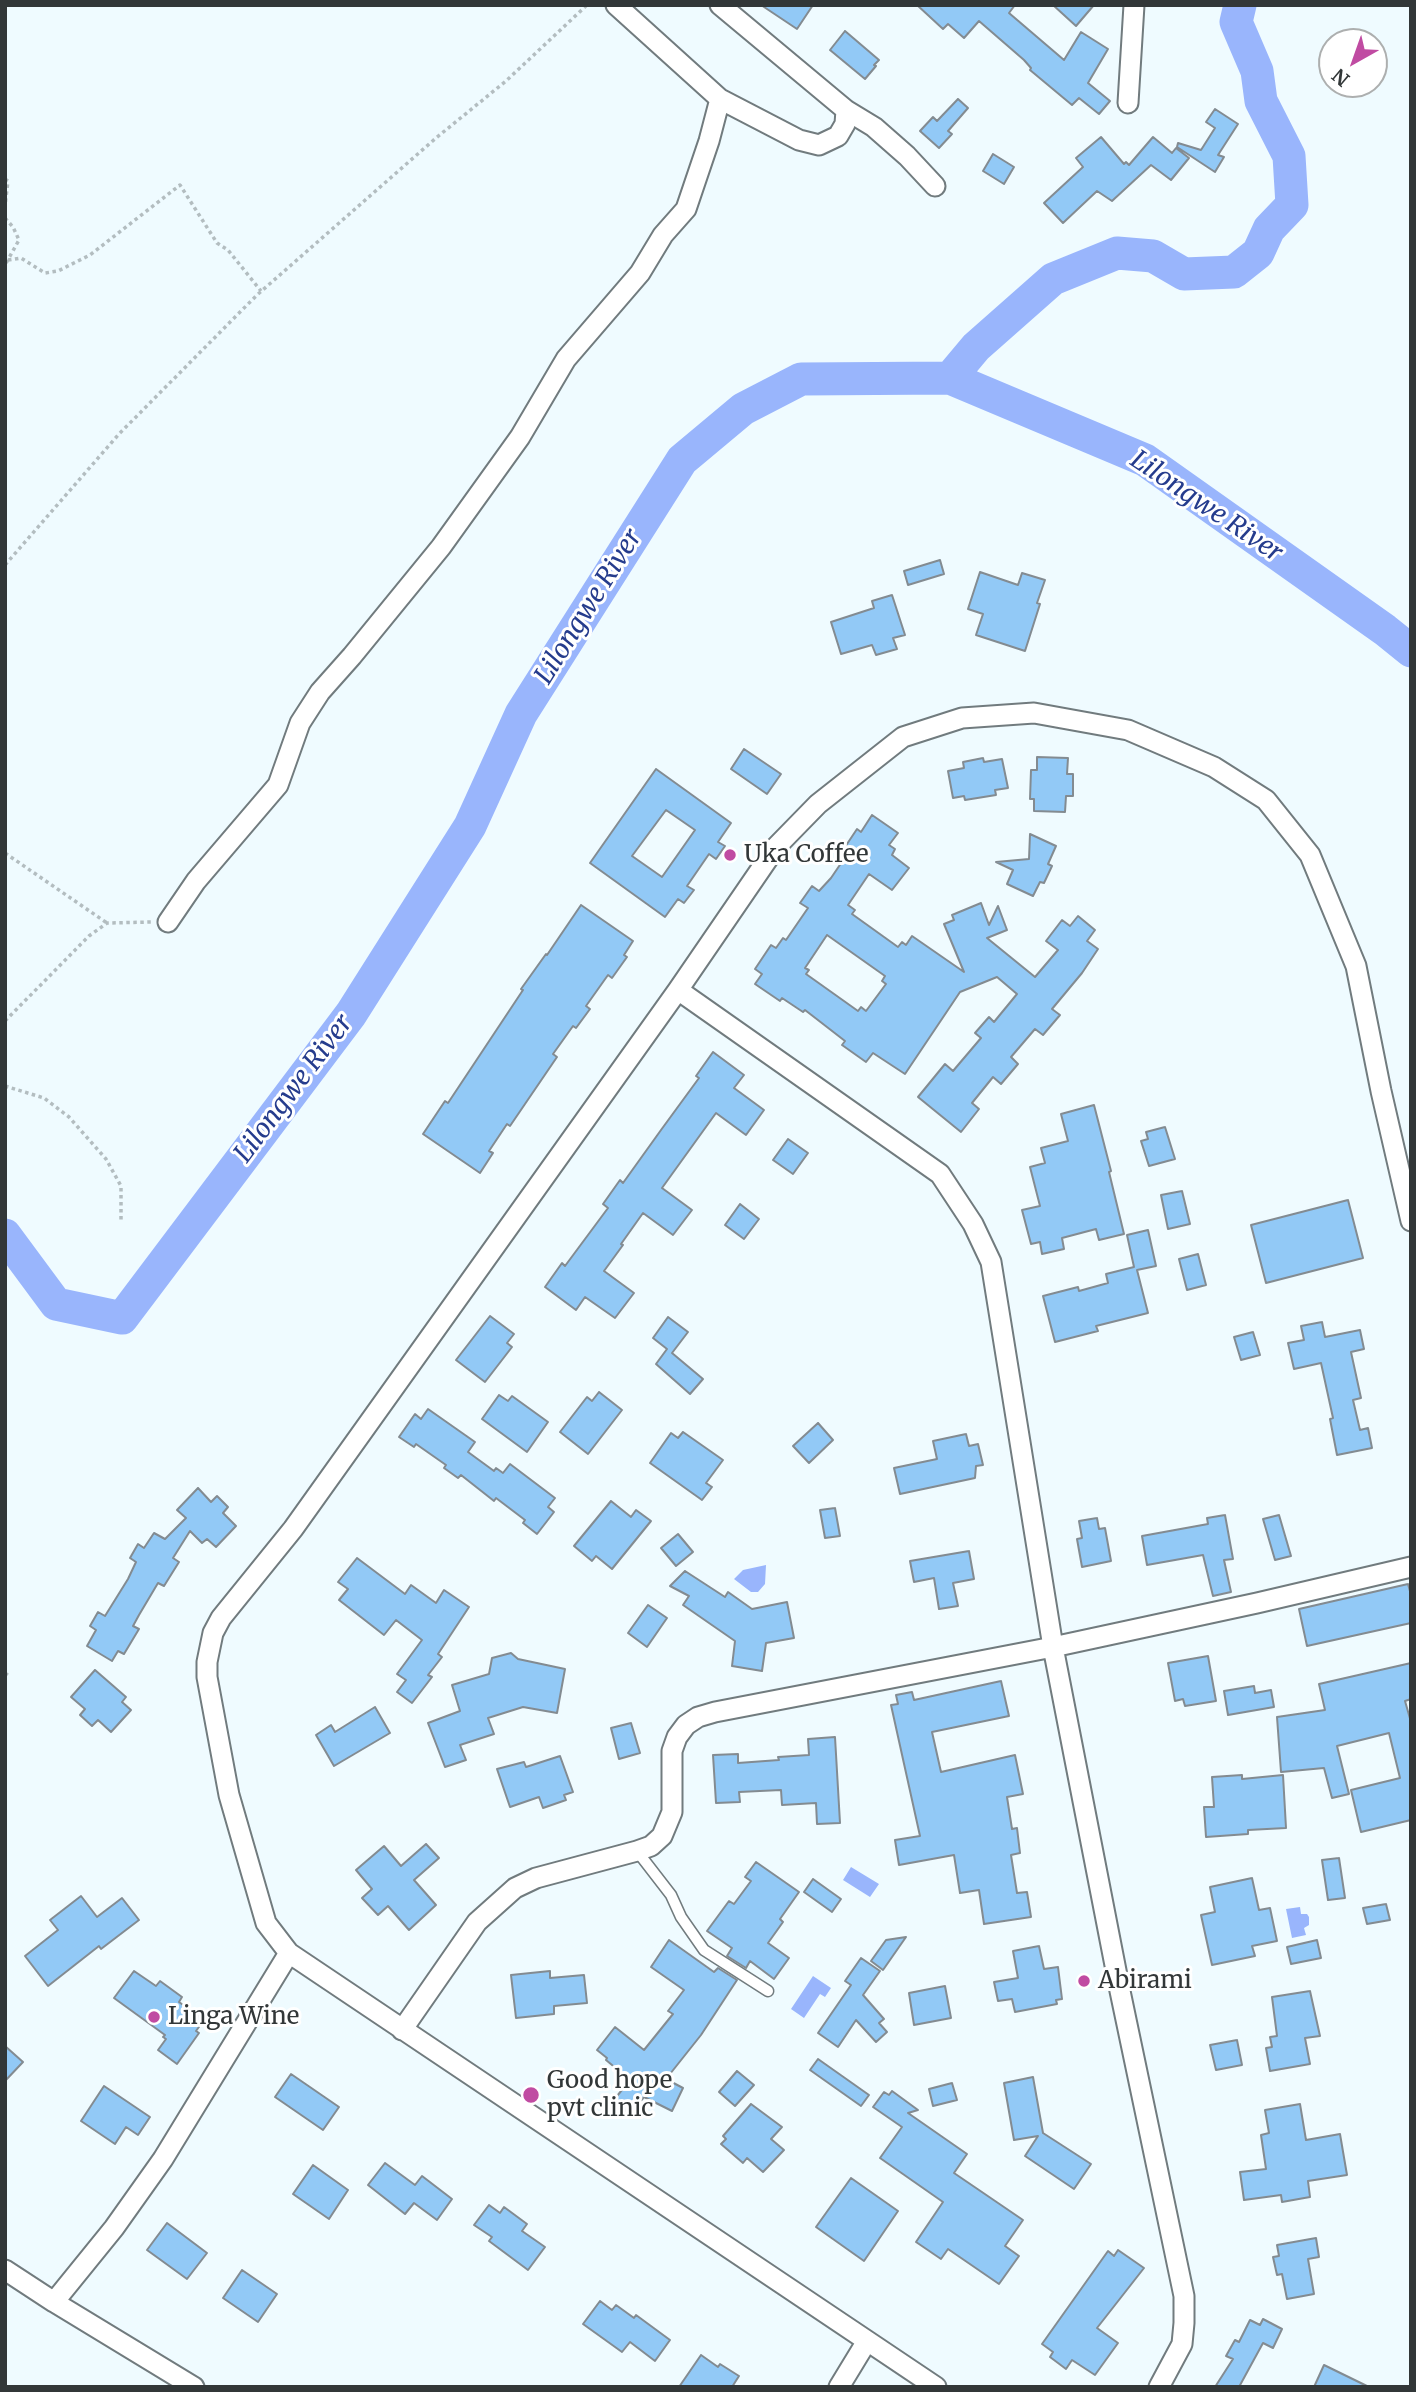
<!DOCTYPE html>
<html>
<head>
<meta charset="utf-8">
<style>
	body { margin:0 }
	#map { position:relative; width:1416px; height:2392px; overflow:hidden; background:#effbff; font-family:Merriweather,serif }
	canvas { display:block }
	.frame { position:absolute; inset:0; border:7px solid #323738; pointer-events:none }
	.north { position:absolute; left:1318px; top:28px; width:70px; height:70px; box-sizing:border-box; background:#fff; border:2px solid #adafaf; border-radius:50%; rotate:220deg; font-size:19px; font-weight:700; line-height:28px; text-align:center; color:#323738 }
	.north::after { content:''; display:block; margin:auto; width:24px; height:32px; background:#c04ba2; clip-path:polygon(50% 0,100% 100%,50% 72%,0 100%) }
</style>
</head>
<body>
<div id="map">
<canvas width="1416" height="2392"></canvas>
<div class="frame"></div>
<div class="north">N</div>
</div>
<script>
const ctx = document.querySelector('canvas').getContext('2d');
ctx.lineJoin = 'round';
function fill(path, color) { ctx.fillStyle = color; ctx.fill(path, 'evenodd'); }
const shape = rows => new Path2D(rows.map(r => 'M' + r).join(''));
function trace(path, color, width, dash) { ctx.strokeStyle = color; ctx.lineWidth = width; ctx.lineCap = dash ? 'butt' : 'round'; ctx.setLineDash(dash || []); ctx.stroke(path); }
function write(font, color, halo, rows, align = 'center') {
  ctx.font = font + ' Merriweather,serif'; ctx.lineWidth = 6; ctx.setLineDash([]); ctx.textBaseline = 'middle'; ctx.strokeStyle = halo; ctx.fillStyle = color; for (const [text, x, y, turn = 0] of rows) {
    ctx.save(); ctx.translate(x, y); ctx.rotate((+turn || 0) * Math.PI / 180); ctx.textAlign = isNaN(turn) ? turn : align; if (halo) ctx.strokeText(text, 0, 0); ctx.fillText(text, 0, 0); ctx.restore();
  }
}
fill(shape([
	[766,1565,765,1584,758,1592,751,1592,734,1579,743,1570],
	[851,1867,879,1884,870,1897,843,1880],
	[1300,1907,1301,1914,1307,1914,1309,1917,1309,1925,1304,1928,1306,1935,1292,1938,1286,1909],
	[813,1976,831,1988,825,1997,820,1994,804,2018,791,2009]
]), '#99b5fc');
trace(shape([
	[950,378,976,347,1053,279,1117,253,1153,256,1184,274,1234,272,1258,253,1269,229,1292,205,1289,156,1261,101,1257,71,1236,22,1240,5],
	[5,1235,56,1304,122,1318,351,1014,470,826,521,714,682,460,743,409,801,379,950,378,1145,460,1385,630,1411,651]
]), '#99b5fc', 33);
const building = shape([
	[761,5,813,5,797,29,761,5],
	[917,5,1015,5,1009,13,1064,60,1081,32,1108,49,1088,83,1110,101,1099,114,1079,98,1072,105,1030,70,1031,68,1024,60,979,21,964,38,948,24,943,29,917,5],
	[1053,5,1094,5,1076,26,1053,5],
	[845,31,879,60,874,65,876,66,865,79,830,50,845,31],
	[958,99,968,108,948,131,952,134,939,148,920,131,933,117,937,121,958,99],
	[1215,109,1238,124,1218,155,1224,157,1215,172,1177,147,1178,143,1201,150,1215,128,1206,122,1215,109],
	[1101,137,1124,164,1126,162,1129,165,1153,137,1172,153,1176,148,1189,158,1171,180,1151,165,1112,201,1097,191,1063,223,1044,203,1083,167,1076,158,1101,137],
	[993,154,1014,167,1004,184,983,171,993,154],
	[940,560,944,574,908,585,904,571,940,560],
	[980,572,1018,585,1022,573,1045,580,1037,603,1040,604,1025,651,976,635,983,614,968,609,980,572],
	[892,595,905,635,893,638,897,649,876,655,872,645,841,654,831,622,874,608,872,601,892,595],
	[744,749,781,774,767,794,731,769,744,749],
	[1037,757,1068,758,1067,774,1073,774,1073,796,1066,796,1065,812,1034,811,1034,799,1030,799,1031,770,1037,770,1037,757],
	[983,758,984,762,1002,759,1008,788,995,790,996,795,965,800,964,796,953,798,948,771,964,768,963,762,983,758],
	[656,769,731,823,718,842,725,846,716,859,709,854,687,886,694,890,684,903,678,899,665,917,590,863,656,769],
	[666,810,695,830,662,877,632,856,666,810],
	[872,815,898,833,889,845,895,849,892,855,909,868,892,890,869,874,848,905,855,910,852,914,898,947,902,942,906,945,912,936,964,972,944,924,954,920,952,915,981,903,989,925,998,906,1007,930,987,938,1035,977,1058,950,1046,941,1062,920,1070,926,1078,916,1095,930,1087,941,1098,949,1082,973,1052,1009,1060,1015,1043,1035,1035,1029,1011,1057,1018,1064,1001,1084,993,1077,972,1103,979,1109,961,1132,918,1097,945,1064,953,1071,981,1038,975,1033,989,1017,994,1022,1017,994,997,977,960,992,905,1074,873,1053,866,1062,842,1045,845,1041,805,1010,803,1012,782,998,780,1001,755,984,762,974,755,969,771,945,776,948,783,938,786,940,808,908,800,903,812,886,819,891,831,878,850,850,845,847,857,829,861,832,872,815],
	[827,935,885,976,882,981,886,984,866,1011,861,1007,858,1011,806,974,809,970,805,968,827,935],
	[1030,834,1056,846,1048,864,1052,866,1044,883,1040,882,1033,896,1007,884,1013,870,996,862,1029,859,1030,834],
	[581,905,633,941,624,955,627,957,612,978,608,975,586,1006,590,1009,576,1028,573,1026,553,1054,557,1057,510,1126,507,1124,489,1151,493,1153,480,1173,423,1134,445,1101,448,1103,523,990,521,989,546,954,547,955,581,905],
	[713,1052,744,1075,734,1088,764,1110,746,1135,716,1113,662,1188,692,1210,673,1235,643,1213,621,1244,623,1245,604,1271,634,1293,615,1318,585,1297,576,1310,545,1287,562,1263,565,1266,608,1208,603,1204,620,1180,623,1183,661,1130,699,1078,696,1076,713,1052],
	[1094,1105,1111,1171,1109,1172,1124,1234,1099,1240,1096,1229,1062,1238,1064,1249,1042,1254,1040,1242,1031,1244,1022,1210,1040,1206,1030,1167,1045,1163,1041,1148,1068,1141,1061,1114,1094,1105],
	[1165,1127,1175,1159,1149,1166,1141,1141,1148,1139,1146,1132,1165,1127],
	[788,1139,808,1153,793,1174,773,1160,788,1139],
	[1182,1191,1190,1224,1168,1229,1161,1195,1182,1191],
	[1348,1200,1363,1258,1266,1283,1251,1225,1348,1200],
	[740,1204,759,1219,744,1239,725,1225,740,1204],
	[1148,1230,1156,1266,1137,1270,1148,1313,1096,1326,1098,1331,1055,1342,1043,1296,1078,1287,1079,1291,1108,1283,1106,1274,1134,1267,1127,1235,1148,1230],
	[1198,1254,1206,1285,1187,1290,1179,1259,1198,1254],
	[490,1316,514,1334,507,1343,512,1347,485,1382,456,1360,490,1316],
	[668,1317,688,1332,672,1353,703,1379,690,1394,656,1364,667,1349,653,1338,668,1317],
	[1322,1322,1325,1337,1360,1330,1364,1349,1351,1352,1361,1398,1353,1400,1360,1430,1368,1428,1372,1448,1337,1455,1330,1419,1333,1418,1321,1363,1294,1369,1288,1343,1304,1340,1301,1326,1322,1322],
	[1253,1332,1260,1355,1241,1360,1234,1337,1253,1332],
	[599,1392,622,1410,588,1454,560,1432,587,1397,592,1401,599,1392],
	[499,1395,508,1401,512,1396,548,1422,527,1452,482,1419,499,1395],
	[428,1409,475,1442,468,1452,494,1471,496,1468,503,1473,510,1464,555,1498,548,1507,554,1512,537,1534,523,1523,525,1520,496,1498,494,1501,461,1475,458,1478,444,1468,446,1465,416,1444,414,1447,399,1437,415,1414,421,1419,428,1409],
	[818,1423,833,1440,809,1463,793,1446,818,1423],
	[683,1432,723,1460,706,1483,712,1487,702,1500,650,1463,671,1433,678,1438,683,1432],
	[966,1434,969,1446,978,1444,983,1465,976,1466,975,1478,900,1494,894,1468,937,1459,933,1441,966,1434],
	[198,1488,211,1502,217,1496,228,1507,223,1513,236,1526,216,1547,207,1539,202,1543,190,1531,173,1558,179,1562,164,1586,158,1583,139,1615,133,1626,139,1629,124,1654,118,1651,112,1661,87,1646,96,1630,90,1626,98,1612,105,1616,128,1579,136,1562,130,1558,138,1544,144,1548,154,1533,165,1539,186,1518,177,1510,198,1488],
	[611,1501,631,1517,636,1510,651,1521,612,1569,596,1556,592,1561,574,1546,611,1501],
	[835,1508,840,1536,825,1538,820,1510,835,1508],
	[1225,1515,1233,1559,1224,1560,1231,1592,1213,1596,1203,1555,1147,1565,1142,1536,1208,1524,1207,1518,1225,1515],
	[1279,1515,1291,1556,1275,1560,1263,1519,1279,1515],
	[1097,1518,1099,1529,1105,1528,1111,1561,1082,1567,1077,1539,1082,1538,1079,1521,1097,1518],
	[678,1534,693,1552,676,1566,661,1548,678,1534],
	[969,1551,974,1579,953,1583,958,1606,939,1609,934,1578,914,1582,910,1561,969,1551],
	[357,1558,405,1594,411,1585,436,1603,444,1590,469,1607,438,1654,442,1657,428,1675,432,1677,412,1703,397,1692,406,1680,397,1674,422,1640,396,1620,384,1635,339,1600,348,1589,338,1582,357,1558],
	[685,1571,725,1597,728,1592,752,1609,787,1602,794,1638,766,1643,762,1671,732,1666,735,1641,683,1605,689,1596,670,1586,685,1571],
	[1408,1584,1411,1595,1411,1623,1307,1646,1299,1609,1408,1584],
	[648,1605,667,1618,647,1647,628,1633,648,1605],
	[511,1653,518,1659,565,1669,557,1713,523,1707,488,1718,494,1734,460,1745,466,1760,445,1767,428,1723,460,1711,452,1685,489,1674,492,1658,511,1653],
	[1208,1656,1216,1701,1185,1706,1183,1699,1175,1701,1168,1663,1208,1656],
	[1411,1663,1411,1699,1405,1701,1411,1722,1411,1820,1361,1832,1351,1790,1400,1778,1389,1733,1337,1746,1349,1794,1332,1798,1324,1768,1281,1772,1277,1717,1325,1710,1319,1684,1411,1663],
	[95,1670,126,1697,122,1702,131,1710,111,1732,98,1720,92,1726,80,1715,85,1709,71,1697,95,1670],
	[1001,1681,1009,1716,932,1732,941,1772,1015,1755,1023,1794,1007,1797,1012,1829,1017,1828,1020,1853,1011,1855,1017,1893,1027,1892,1031,1917,984,1924,979,1890,960,1893,954,1855,899,1865,895,1840,920,1836,891,1705,898,1704,896,1695,912,1692,914,1700,1001,1681],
	[1254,1686,1255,1693,1271,1690,1274,1707,1228,1715,1224,1691,1254,1686],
	[375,1707,390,1733,334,1766,316,1735,331,1725,335,1732,375,1707],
	[631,1723,640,1753,619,1759,611,1728,631,1723],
	[835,1737,840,1823,817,1824,816,1803,782,1805,781,1790,739,1792,740,1802,716,1803,713,1755,738,1754,738,1763,779,1760,778,1757,809,1755,808,1739,835,1737],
	[560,1756,573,1792,564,1795,566,1800,543,1808,539,1797,510,1807,497,1769,524,1762,526,1767,560,1756],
	[1242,1775,1242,1779,1283,1775,1286,1828,1248,1830,1248,1834,1206,1837,1204,1807,1214,1807,1212,1777,1242,1775],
	[426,1844,439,1858,414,1880,436,1905,409,1930,388,1906,378,1915,362,1898,372,1889,356,1870,384,1846,401,1866,426,1844],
	[1339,1858,1345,1898,1328,1900,1322,1860,1339,1858],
	[756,1862,799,1892,780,1919,783,1922,768,1943,789,1958,774,1979,750,1961,746,1968,727,1956,732,1948,707,1931,729,1901,734,1904,751,1881,745,1877,756,1862],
	[1252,1878,1259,1910,1270,1908,1277,1941,1252,1946,1255,1956,1212,1965,1201,1915,1215,1912,1210,1887,1252,1878],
	[813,1879,841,1899,832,1912,804,1892,813,1879],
	[81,1896,97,1917,122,1898,139,1920,101,1949,99,1946,48,1986,25,1956,58,1930,50,1920,81,1896],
	[1386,1904,1390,1920,1367,1924,1363,1908,1386,1904],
	[906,1937,883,1970,871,1961,886,1940,906,1937],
	[669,1940,714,1972,718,1968,737,1980,701,2035,666,2079,683,2088,672,2111,644,2097,630,2114,613,2101,630,2080,606,2060,607,2058,597,2050,615,2027,644,2050,673,2014,668,2011,684,1990,651,1967,669,1940],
	[1317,1940,1321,1958,1291,1964,1287,1947,1317,1940],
	[1039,1946,1044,1969,1058,1967,1062,1999,1056,2000,1057,2004,1015,2012,1012,1999,998,2001,994,1982,1018,1978,1013,1951,1039,1946],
	[861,1958,880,1971,863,1995,884,2019,879,2023,887,2032,876,2042,856,2020,838,2047,818,2033,851,1985,845,1981,861,1958],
	[134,1971,156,1986,160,1981,182,1997,179,2002,204,2020,196,2031,199,2033,177,2064,158,2050,166,2039,163,2037,165,2035,114,1998,134,1971],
	[550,1971,550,1978,584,1975,587,2003,554,2006,554,2014,516,2018,511,1975,550,1971],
	[945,1986,951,2018,914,2025,909,1993,945,1986],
	[1310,1991,1320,2036,1305,2038,1310,2064,1270,2071,1266,2048,1272,2047,1270,2037,1277,2036,1272,1997,1310,1991],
	[1237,2040,1242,2065,1216,2070,1210,2045,1237,2040],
	[5,2046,23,2062,5,2081,5,2046],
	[818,2059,869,2095,861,2106,810,2070,818,2059],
	[737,2071,754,2085,735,2106,719,2092,737,2071],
	[291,2074,339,2107,323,2130,275,2097,291,2074],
	[1033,2077,1043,2133,1091,2164,1074,2189,1025,2156,1038,2136,1014,2140,1004,2083,1033,2077],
	[952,2083,957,2100,933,2106,929,2089,952,2083],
	[104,2086,150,2117,138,2135,126,2127,115,2144,81,2121,104,2086],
	[892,2091,918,2110,908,2113,967,2154,954,2173,1023,2220,1005,2246,1019,2256,999,2284,948,2249,941,2259,916,2242,943,2202,880,2158,902,2127,873,2107,884,2092,889,2095,892,2091],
	[751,2104,782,2127,771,2139,784,2150,763,2172,747,2158,743,2163,721,2144,726,2139,723,2136,751,2104],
	[1300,2104,1306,2140,1340,2134,1347,2175,1308,2181,1310,2197,1282,2202,1281,2195,1244,2200,1240,2172,1266,2169,1261,2135,1269,2133,1265,2110,1300,2104],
	[385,2163,415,2185,422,2176,452,2199,437,2220,414,2203,405,2214,368,2185,385,2163],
	[313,2165,348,2190,329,2219,293,2194,313,2165],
	[851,2178,898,2211,864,2261,816,2227,851,2178],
	[489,2205,500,2213,504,2207,527,2224,522,2231,545,2247,528,2270,489,2241,492,2237,474,2225,489,2205],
	[167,2223,207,2253,187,2279,147,2250,167,2223],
	[1316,2238,1319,2257,1308,2259,1314,2294,1287,2299,1282,2274,1277,2275,1273,2257,1279,2256,1277,2245,1316,2238],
	[1118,2250,1144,2268,1097,2328,1118,2343,1095,2375,1072,2360,1066,2369,1050,2357,1053,2352,1042,2344,1108,2251,1114,2256,1118,2250],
	[242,2270,277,2294,258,2322,223,2298,242,2270],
	[600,2301,612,2310,616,2305,634,2318,636,2315,670,2340,655,2361,630,2342,622,2352,583,2324,600,2301],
	[1263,2319,1282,2329,1273,2348,1263,2343,1239,2387,1215,2387,1233,2359,1226,2356,1235,2340,1239,2342,1250,2320,1260,2325,1263,2319],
	[701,2355,718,2367,720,2364,739,2376,732,2387,679,2387,701,2355],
	[1324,2365,1369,2387,1314,2387,1324,2365]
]);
fill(building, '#92c9f6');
trace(building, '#838b91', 2);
const lane = shape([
	[637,1851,671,1895,681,1917,704,1950,768,1991]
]);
const street = shape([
	[616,5,720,99,799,140,819,145,838,136,845,124,846,110],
	[720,5,846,110,874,127,907,156,935,186],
	[1128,103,1134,5],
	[168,922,196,881,278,785,300,723,320,692,352,656,441,547,520,437,566,359,640,273,663,235,686,209,709,141,720,99],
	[678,990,940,1174,973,1224,991,1262,1053,1647,1120,1991,1184,2296,1184,2323,1182,2344,1159,2387],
	[402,2030,477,1922,515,1888,536,1878,637,1851,651,1846,662,1836,672,1812,672,1751,677,1737,686,1725,698,1717,715,1712,1053,1647,1257,1603,1411,1567],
	[5,2270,54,2302,114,2228,163,2159,289,1953],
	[54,2302,194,2387],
	[839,2387,867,2341],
	[936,2387,289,1953,266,1923,229,1795,207,1677,207,1662,213,1633,221,1618,293,1529,678,990,776,847,818,804,903,737,962,718,1034,713,1128,730,1214,767,1266,800,1310,855,1356,966,1381,1091,1411,1221]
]);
trace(lane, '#717b7e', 13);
trace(street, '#717b7e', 23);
trace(shape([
	[5,179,8,181,5,206],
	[5,218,13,227,19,240,5,265],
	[8,260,21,258,45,273,58,271,90,255,180,185,217,243,228,250,261,291],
	[5,565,119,434,257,295,436,138,506,81,587,5],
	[5,853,107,923],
	[5,1021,89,936,107,923,152,922],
	[5,1086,44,1098,69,1117,106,1159,121,1186,121,1223],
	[5,1673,9,1676]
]), '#b3bdc0', 3.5, [3.5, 3.5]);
trace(lane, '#fff', 10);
trace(street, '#fff', 19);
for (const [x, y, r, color] of [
	[730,855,7,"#c04ba2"],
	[1084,1981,7,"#c04ba2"],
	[154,2017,7,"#c04ba2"],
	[531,2095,9,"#c04ba2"]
]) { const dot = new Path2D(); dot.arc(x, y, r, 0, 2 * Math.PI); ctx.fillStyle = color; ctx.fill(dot); trace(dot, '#fff', 2.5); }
write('24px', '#323738', '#fff', [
	["Uka Coffee",744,855],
	["Abirami",1098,1981],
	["Linga Wine",168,2017],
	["Good hope",547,2081],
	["pvt clinic",547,2109]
], 'left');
write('italic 26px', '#253c8d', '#fff', [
	["Lilongwe River",1206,507,34],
	["Lilongwe River",589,607,-58],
	["Lilongwe River",294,1089,-53]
]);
</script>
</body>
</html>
